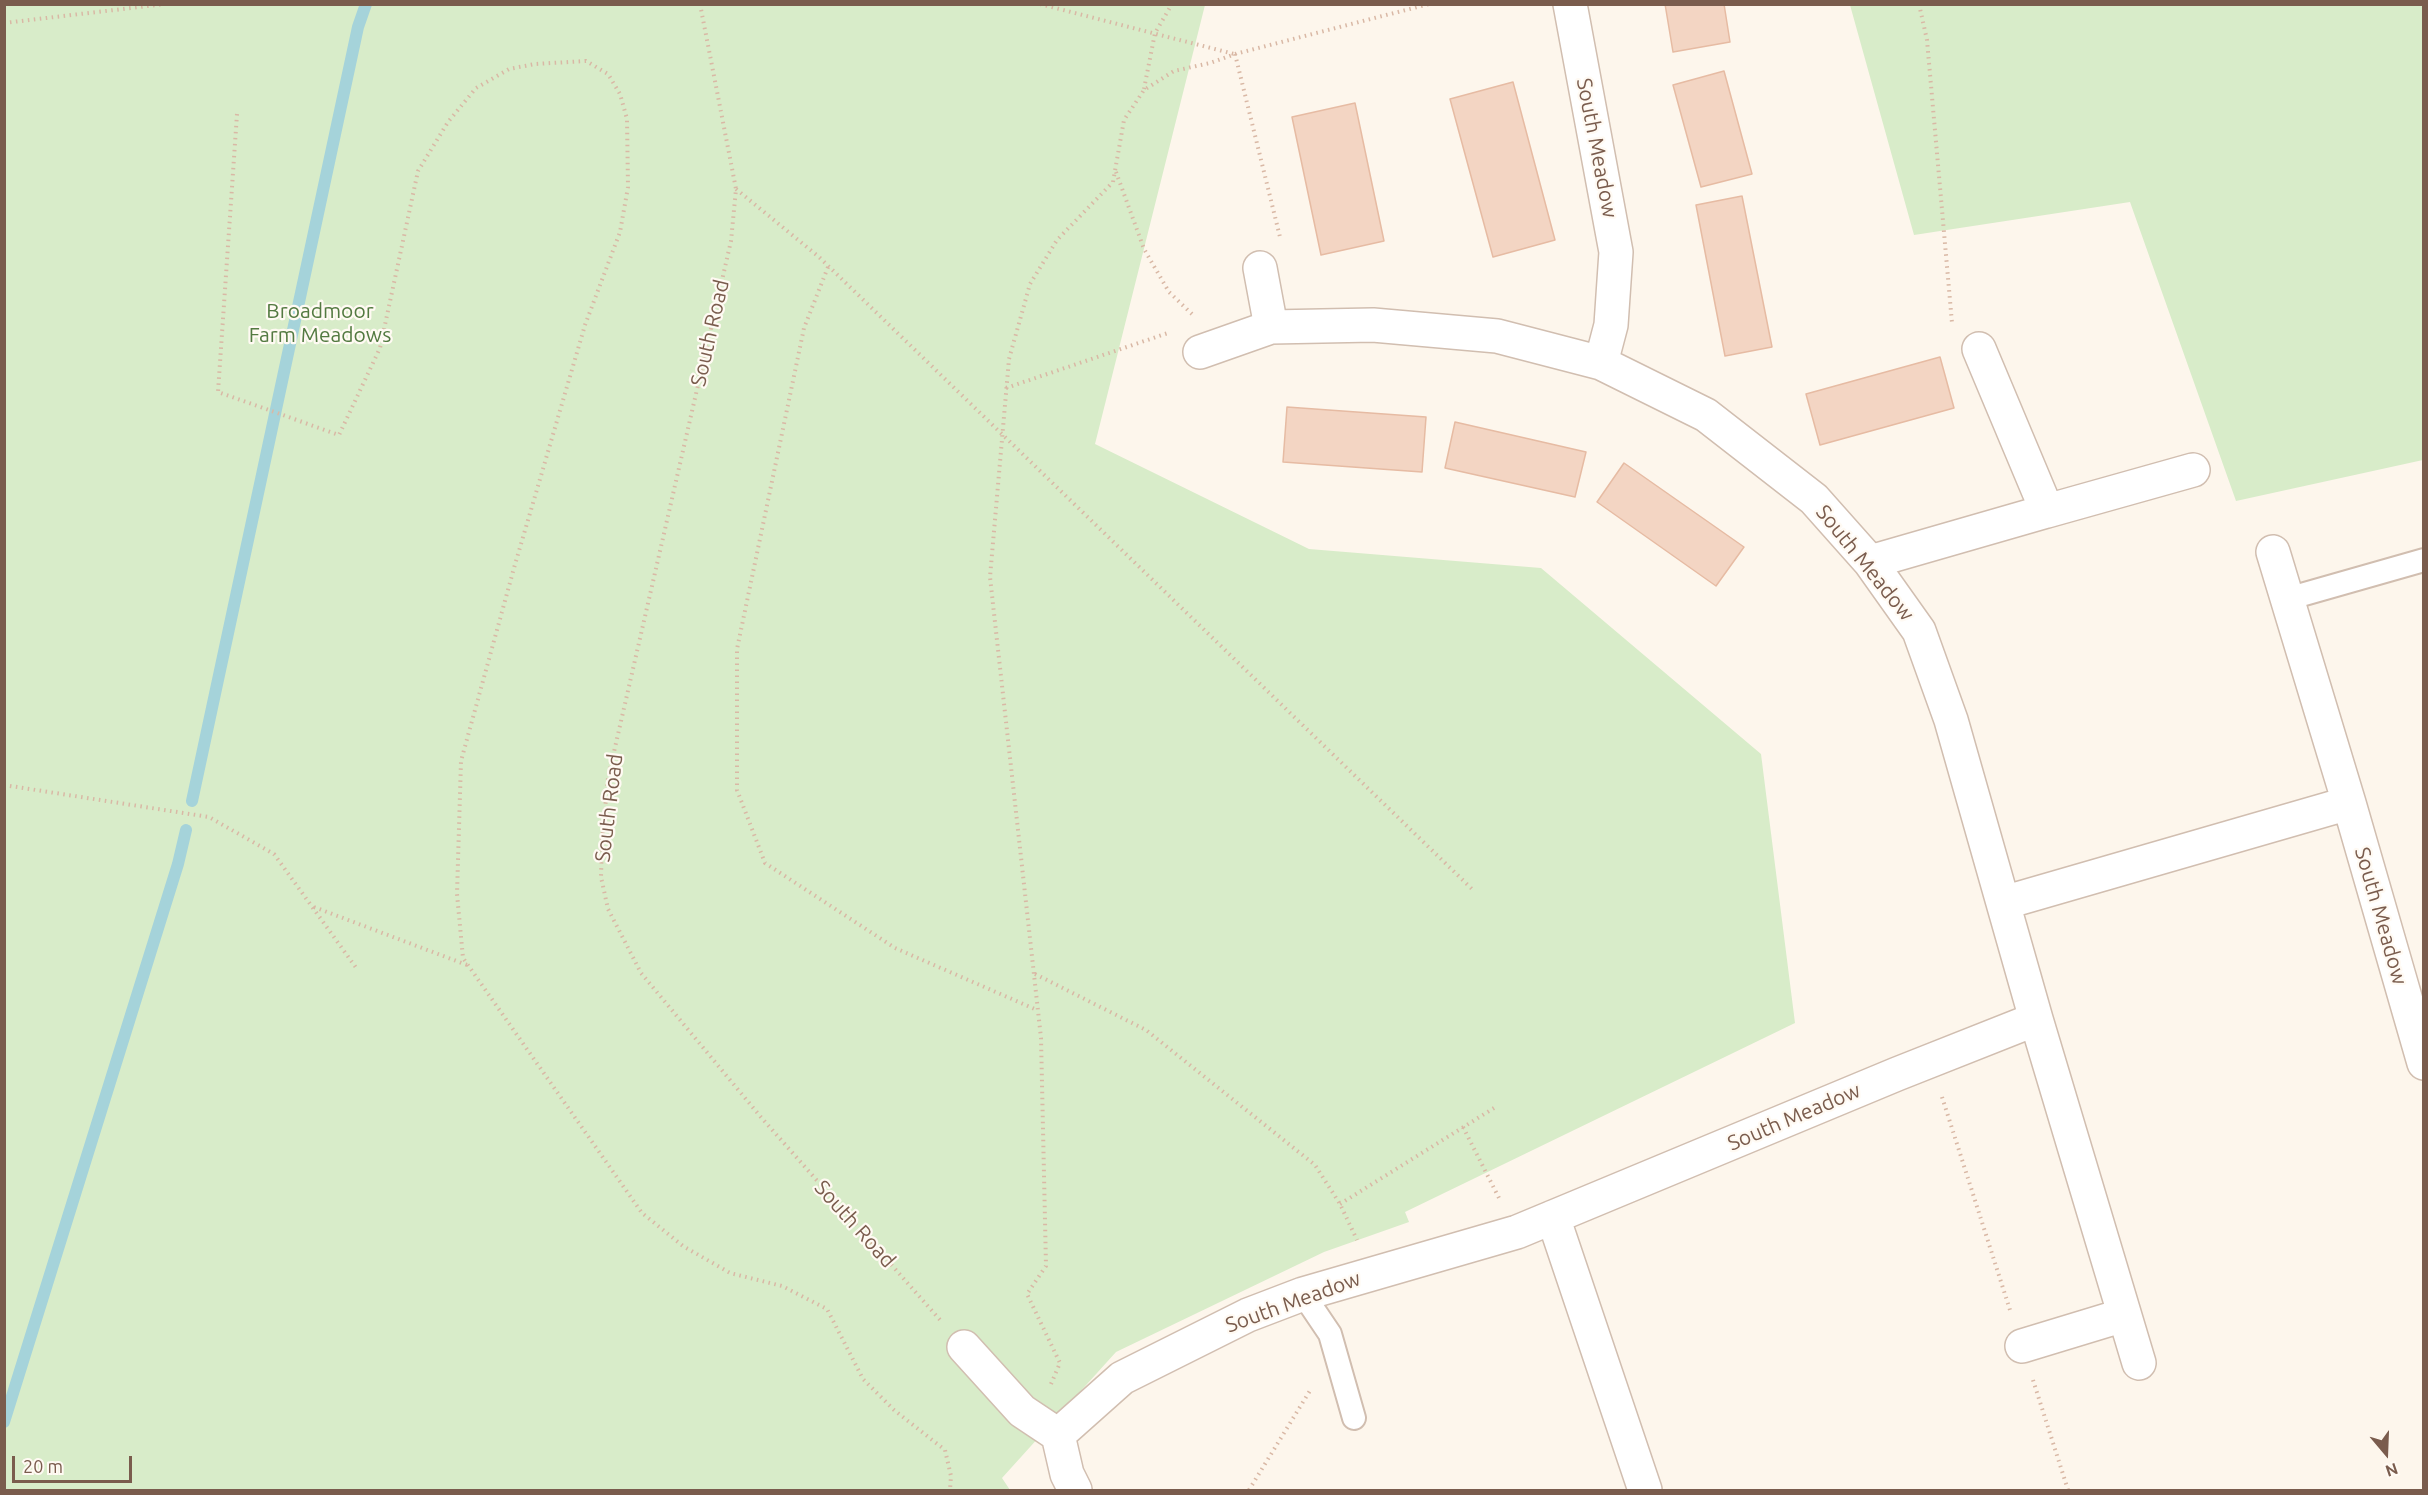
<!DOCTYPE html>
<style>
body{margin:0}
#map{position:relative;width:2428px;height:1495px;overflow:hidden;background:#fdf6ec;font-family:Ubuntu,sans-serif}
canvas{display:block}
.frame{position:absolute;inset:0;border:6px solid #7a5c4d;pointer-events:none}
.north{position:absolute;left:2356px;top:1423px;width:60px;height:60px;-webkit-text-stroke:4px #fffaf3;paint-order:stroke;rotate:161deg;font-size:16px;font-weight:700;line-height:24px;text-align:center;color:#7a5c4d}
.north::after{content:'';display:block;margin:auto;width:21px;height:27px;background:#7a5c4d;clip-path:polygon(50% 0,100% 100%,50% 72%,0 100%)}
.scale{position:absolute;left:12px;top:1456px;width:120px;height:27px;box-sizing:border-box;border:3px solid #7a5c4d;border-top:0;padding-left:8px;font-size:18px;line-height:21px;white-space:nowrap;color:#7a5c4d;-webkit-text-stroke:4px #fffaf3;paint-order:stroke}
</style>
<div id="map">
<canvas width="2428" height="1495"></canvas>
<div class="frame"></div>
<div class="north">N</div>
<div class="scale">20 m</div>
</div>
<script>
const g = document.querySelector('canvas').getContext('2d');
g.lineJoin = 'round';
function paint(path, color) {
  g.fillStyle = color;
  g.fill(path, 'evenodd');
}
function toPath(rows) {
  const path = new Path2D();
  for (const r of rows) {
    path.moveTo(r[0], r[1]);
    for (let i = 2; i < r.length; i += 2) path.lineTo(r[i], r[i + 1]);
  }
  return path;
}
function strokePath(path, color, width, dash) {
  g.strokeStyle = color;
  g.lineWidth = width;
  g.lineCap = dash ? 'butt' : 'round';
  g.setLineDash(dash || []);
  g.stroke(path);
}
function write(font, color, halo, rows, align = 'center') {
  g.font = font + ' Ubuntu,sans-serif';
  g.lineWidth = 4.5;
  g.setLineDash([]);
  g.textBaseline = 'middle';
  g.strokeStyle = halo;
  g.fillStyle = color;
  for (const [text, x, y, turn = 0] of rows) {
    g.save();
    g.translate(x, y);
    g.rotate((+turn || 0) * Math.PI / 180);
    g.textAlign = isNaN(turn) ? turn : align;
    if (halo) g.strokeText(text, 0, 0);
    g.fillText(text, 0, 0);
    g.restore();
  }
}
paint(toPath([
 [5,5,1205,5,1095,444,1309,549,1541,568,1761,754,1795,1023,1405,1212,1409,1222,1324,1252,1116,1352,1002,1478,1010,1490,5,1490],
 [1850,5,2423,5,2423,460,2236,501,2130,202,1914,235]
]), '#d8ecc9');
strokePath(toPath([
 [192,801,358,27,366,4],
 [4,1422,178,864,186,830]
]), '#a5d3da', 12);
const building = toPath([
 [1665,4,1724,4,1730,42,1673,52,1665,4],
 [1724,71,1752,174,1701,187,1673,85,1724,71],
 [1513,82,1555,240,1493,257,1450,99,1513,82],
 [1355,103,1384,241,1321,255,1292,117,1355,103],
 [1742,196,1772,347,1725,356,1696,205,1742,196],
 [1940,357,1954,408,1820,445,1806,394,1940,357],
 [1287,407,1426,417,1422,472,1283,462,1287,407],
 [1455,422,1586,452,1575,497,1445,468,1455,422],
 [1624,463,1744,547,1716,586,1597,502,1624,463]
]);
paint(building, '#f3d5c3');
strokePath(building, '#e6bba3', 1.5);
const lane = toPath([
 [2287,599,2424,560],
 [1303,1294,1330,1334,1354,1418]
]);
const street = toPath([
 [1570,4,1616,252,1611,325,1601,363],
 [1200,352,1271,327],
 [2047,511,2193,470],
 [2273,552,2349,803,2424,1063],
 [1870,562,2047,511,1979,349],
 [2003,903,2349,803],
 [2036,1019,2139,1363],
 [1553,1217,1645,1490],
 [2022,1346,2124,1315],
 [964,1347,1022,1411,1058,1435,1067,1474,1075,1490],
 [1058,1435,1122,1378,1248,1315,1303,1294,1517,1232,1897,1074,2036,1019,1951,720,1919,631,1870,562,1814,499,1706,415,1601,363,1497,336,1373,325,1271,327,1260,268]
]);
strokePath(lane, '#d1beb0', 26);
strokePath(street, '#d1beb0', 36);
strokePath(toPath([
 [700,4,736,189,731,241,608,778,602,840,601,877,608,909,641,973,760,1116,941,1321],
 [1040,4,1234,54],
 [1919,4,1927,40,1952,323],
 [4,23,165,4],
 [1235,54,1280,237],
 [1144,89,1155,33,1172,4],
 [237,114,218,392,339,435,380,348,418,171,448,122,476,88,509,69,535,64,586,61,608,74,620,94,627,119,628,187,620,232,585,325,514,568,461,761,457,894,463,958,642,1213,683,1246,730,1273,782,1286,827,1309,863,1379,894,1410,945,1450,951,1476,950,1490],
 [1116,172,1144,249,1169,292,1194,316],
 [736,189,819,257,1472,889],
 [828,267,804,328,737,649,737,790,765,863,895,948,1037,1010],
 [1006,388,1168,333],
 [4,785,209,817,274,854,357,969],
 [314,907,467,965],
 [1035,974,1146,1030,1315,1165,1340,1204,1357,1240],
 [1942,1097,2010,1310],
 [1463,1127,1499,1198],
 [1340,1204,1494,1108],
 [2033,1380,2068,1490],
 [1051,1384,1060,1363,1027,1294,1046,1266,1041,1038,990,577,1009,359,1030,284,1057,240,1113,182,1124,120,1144,90,1174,71,1210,63,1235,54,1429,4],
 [1249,1490,1311,1389]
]), '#d9b8a5', 4, [1.5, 4.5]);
strokePath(lane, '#fff', 22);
strokePath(street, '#fff', 33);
write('21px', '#7a5c4d', '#fffaf3', [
 ["South Meadow",1597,148,79],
 ["South Road",710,333,-77],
 ["South Meadow",1865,563,51],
 ["South Road",609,808,-83],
 ["South Meadow",2381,916,74],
 ["South Meadow",1794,1117,-23],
 ["South Road",855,1224,48],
 ["South Meadow",1293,1302,-20]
]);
write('21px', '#537a41', '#fffaf3', [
 ["Broadmoor",320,311],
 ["Farm Meadows",320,335]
]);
</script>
